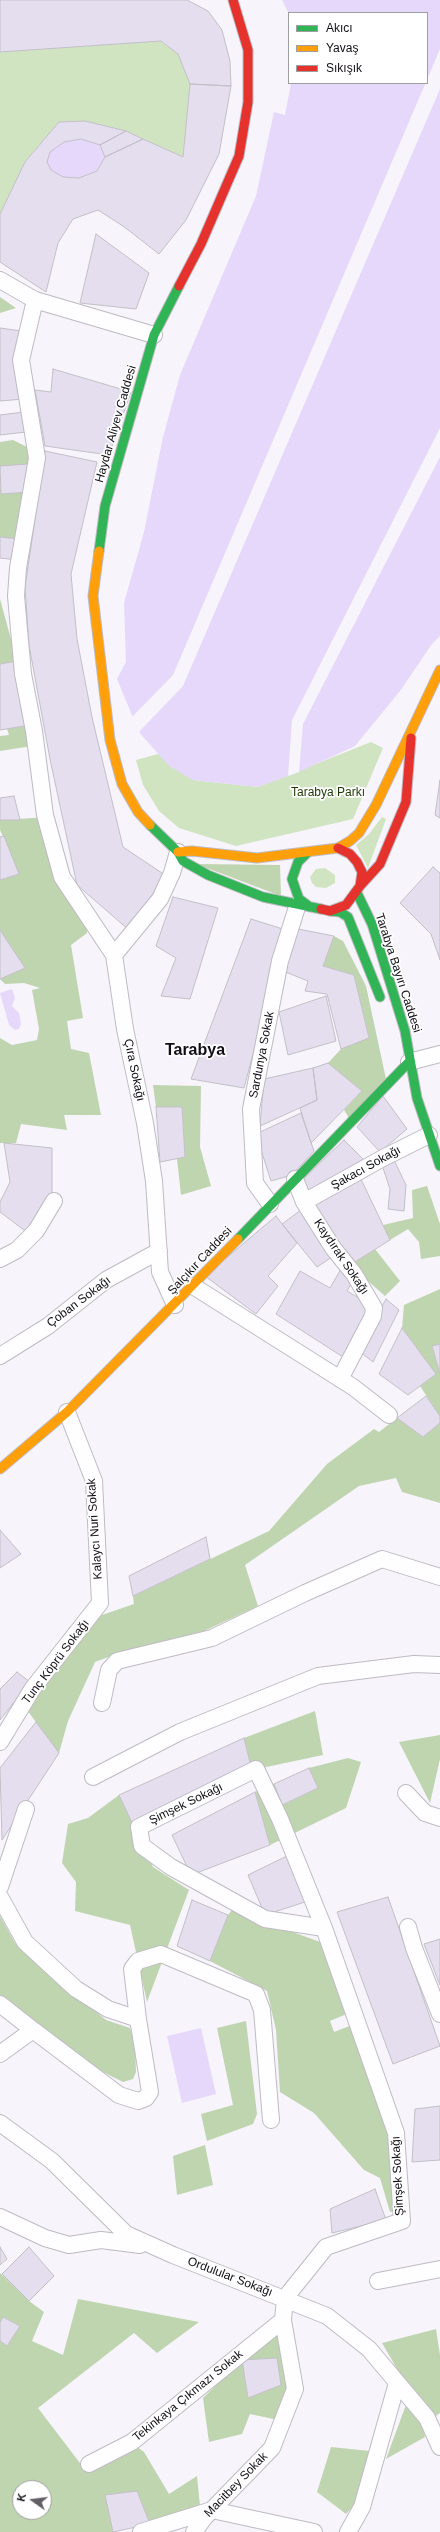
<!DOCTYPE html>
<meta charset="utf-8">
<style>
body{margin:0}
#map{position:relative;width:440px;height:2532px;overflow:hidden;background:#f7f4fc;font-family:Helvetica,sans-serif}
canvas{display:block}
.legend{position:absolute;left:288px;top:12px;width:140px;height:72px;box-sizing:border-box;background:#fff;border:1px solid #9f9ea1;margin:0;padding:5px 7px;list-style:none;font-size:12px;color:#100d14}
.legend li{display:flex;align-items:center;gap:8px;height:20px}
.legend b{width:20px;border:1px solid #9f9ea1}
.north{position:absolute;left:12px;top:2480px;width:40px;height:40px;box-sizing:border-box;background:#fff;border:1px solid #9f9ea1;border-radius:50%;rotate:284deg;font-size:11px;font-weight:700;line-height:16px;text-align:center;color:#100d14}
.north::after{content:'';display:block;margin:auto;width:14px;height:18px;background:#615e65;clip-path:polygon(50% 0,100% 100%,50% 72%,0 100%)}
</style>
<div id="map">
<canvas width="440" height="2532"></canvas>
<ul class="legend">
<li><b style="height:5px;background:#30b455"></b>Akıcı</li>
<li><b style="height:5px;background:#ff9f0a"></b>Yavaş</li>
<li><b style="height:5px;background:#e5322d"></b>Sıkışık</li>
</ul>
<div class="north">K</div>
</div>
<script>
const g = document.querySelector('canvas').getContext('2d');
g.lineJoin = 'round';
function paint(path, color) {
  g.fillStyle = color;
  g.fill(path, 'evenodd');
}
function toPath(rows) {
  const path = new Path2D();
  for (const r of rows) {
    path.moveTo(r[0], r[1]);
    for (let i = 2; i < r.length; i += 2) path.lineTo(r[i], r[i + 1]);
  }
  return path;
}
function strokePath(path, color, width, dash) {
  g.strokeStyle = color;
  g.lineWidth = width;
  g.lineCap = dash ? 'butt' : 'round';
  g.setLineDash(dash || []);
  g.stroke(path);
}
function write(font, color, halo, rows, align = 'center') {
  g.font = font + ' Helvetica,sans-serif';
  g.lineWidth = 3.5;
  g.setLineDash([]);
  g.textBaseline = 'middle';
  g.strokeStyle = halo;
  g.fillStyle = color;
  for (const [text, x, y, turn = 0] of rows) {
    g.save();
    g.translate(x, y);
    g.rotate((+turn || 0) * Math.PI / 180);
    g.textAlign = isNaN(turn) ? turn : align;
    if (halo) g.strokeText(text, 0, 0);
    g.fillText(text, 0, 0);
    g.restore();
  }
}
paint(toPath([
 [161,41,178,54,190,84,183,157,126,131,85,121,59,122,25,162,0,214,0,52],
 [371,742,383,748,353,819,236,846,179,828,159,811,143,785,136,760,158,754,193,780,258,787],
 [382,817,386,819,368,868,356,845,369,834],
 [325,868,335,875,335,883,326,888,316,887,312,883,310,877,316,869]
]), '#d0e4c2');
paint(toPath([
 [0,297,16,308,0,313],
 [13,440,31,449,28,464,0,466,0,442],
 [0,481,1,494,28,492,16,539,0,537],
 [0,599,17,661,0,664],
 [30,725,32,746,0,751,0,736,9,735,7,729],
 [50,817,65,867,87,917,87,933,71,945,83,1018,67,1021,71,1049,89,1053,101,1115,64,1115,67,1130,21,1124,16,1143,0,1143,0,1038,12,1045,37,1040,39,1029,32,990,40,988,24,983,5,984,0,979,25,968,0,930,0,880,19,874,0,830,0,820],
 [196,864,280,865,281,896],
 [334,936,343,941,366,986,386,1079,349,1118,344,1110,362,1091,328,1063,341,1049,369,1037,354,975,323,966],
 [153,1085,201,1086,200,1147,211,1186,181,1195,177,1159,185,1157,182,1107,156,1107],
 [427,1186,440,1224,440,1256,421,1259,419,1242,408,1229,390,1240,383,1225,413,1218,412,1190],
 [375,1249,400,1281,385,1296,350,1265],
 [440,1289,440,1344,432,1347,440,1374,440,1416,420,1386,436,1374,402,1328,404,1305],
 [397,1418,423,1437,440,1423,440,1503,402,1492,396,1478,359,1486,245,1565,258,1606,204,1631,127,1650,95,1662,68,1721,59,1753,21,1702,70,1626,134,1604,133,1596,269,1531,327,1464,374,1429,379,1432],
 [315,1711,323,1755,252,1770,244,1738],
 [440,1735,440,1759,430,1803,399,1742],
 [348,1758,361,1762,346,1808,270,1845,255,1792,274,1784,283,1805,318,1788,309,1768],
 [119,1795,153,1867,189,1890,147,2002,130,1925,75,1911,76,1882,62,1863,68,1824,88,1818],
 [232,1910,323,1943,349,2013,330,2021,334,2032,352,2025,392,2131,398,2211,390,2212,380,2178,364,2170,314,2113,280,2092,276,2030,267,1991,210,1961,228,1915],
 [0,1916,15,1943,50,1975,106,2020,130,2028,135,2045,136,2072,133,2079,123,2082,99,2070,0,1995],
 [246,2021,257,2114,253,2124,207,2141,201,2114,233,2105,217,2028],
 [205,2145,213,2185,177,2195,173,2156],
 [0,2273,29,2301,44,2312,32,2341,63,2355,78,2299,199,2322,157,2353,134,2333,38,2408,86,2471,136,2446,144,2452,169,2494,197,2476,200,2506,150,2524,137,2491,105,2495,113,2532,0,2532,0,2341,7,2346,20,2326,3,2317,0,2323],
 [20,2488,44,2488,44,2512,20,2512],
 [281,2327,292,2389,278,2420,250,2414,242,2434,209,2442,203,2398,242,2360],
 [277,2358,281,2385,248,2398,242,2360],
 [436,2329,440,2355,440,2413,433,2418,407,2386,382,2343],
 [407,2402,421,2421,425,2437,386,2459],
 [331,2447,370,2451,355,2504,346,2514,317,2492]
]), '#bfd5af');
paint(toPath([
 [282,0,440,0,440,636,432,644,400,691,355,746,299,772,258,787,193,780,169,766,139,732,117,679,126,662,124,603,144,532,163,437,180,375,256,196,274,112,285,115,291,83,427,83,427,13,289,14],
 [81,139,100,145,105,157,97,171,79,178,63,177,51,170,47,162,50,152,64,142],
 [12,989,15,998,12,1006,19,1013,21,1024,19,1029,15,1030,9,1025,0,993],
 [201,2028,216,2094,182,2103,167,2036]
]), '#e6d8fb');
paint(toPath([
 [440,49,440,89,183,686,139,732,132,717,173,675],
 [440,428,440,457,303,724,299,772,288,776,292,720]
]), '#f7f4fc');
const building = toPath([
 [0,0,187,0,208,11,222,30,230,61,231,86,190,84,178,54,161,41,0,52,0,0],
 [190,84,231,86,219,154,186,220,159,254,123,226,98,210,73,219,58,243,46,292,0,262,0,214,25,162,59,122,85,121,126,131,100,145,81,139,64,142,50,152,47,162,51,170,63,177,79,178,97,171,105,157,143,139,183,157,190,84],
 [126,131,143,139,105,157,100,145,126,131],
 [96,234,149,273,136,309,80,303,96,234],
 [0,328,22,331,23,399,0,401,0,328],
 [53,369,131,392,109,455,45,446,35,390,51,392,53,369],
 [24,412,26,432,0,435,0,415,24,412],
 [45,451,97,462,71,574,77,639,92,717,123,847,165,875,129,930,77,885,50,759,29,645,25,587,45,451],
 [28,464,30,492,1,494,0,466,28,464],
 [0,537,20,539,18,560,0,558,0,537],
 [17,661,30,725,0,730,0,664,17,661],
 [440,780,440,818,435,815,440,780],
 [14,796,20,820,0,820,0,798,14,796],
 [4,836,19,874,0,880,0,837,4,836],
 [433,867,440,873,440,960,431,934,400,903,433,867],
 [173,897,218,908,190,999,161,996,176,958,156,946,173,897],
 [251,919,286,930,244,1088,191,1079,251,919],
 [293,928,334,936,323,966,354,975,369,1038,341,1049,327,994,305,991,308,981,283,971,293,928],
 [0,930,25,968,0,979,0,930],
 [326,996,336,1041,288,1055,279,1012,326,996],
 [328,1063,362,1091,311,1143,300,1108,317,1100,313,1068,328,1063],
 [313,1068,317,1100,260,1126,264,1079,313,1068],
 [383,1096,407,1129,380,1152,357,1127,383,1096],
 [156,1107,182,1107,185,1157,160,1162,156,1107],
 [301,1113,314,1151,292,1175,271,1181,256,1134,301,1113],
 [344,1140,363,1159,311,1195,300,1182,344,1140],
 [4,1143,52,1148,52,1199,28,1233,0,1212,0,1202,10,1182,4,1143],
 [392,1156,406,1185,404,1211,388,1209,390,1189,381,1162,392,1156],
 [359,1175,390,1240,350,1265,310,1205,359,1175],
 [305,1207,335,1255,317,1267,282,1224,305,1207],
 [276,1216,297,1243,268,1276,278,1286,256,1314,205,1276,276,1216],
 [342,1267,355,1277,347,1291,372,1306,343,1357,276,1314,300,1271,330,1288,342,1267],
 [386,1299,399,1310,373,1362,359,1351,386,1299],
 [402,1328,436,1374,408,1395,379,1374,402,1328],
 [440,1344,440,1374,432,1346,440,1344],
 [426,1396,440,1416,440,1423,423,1437,397,1418,426,1396],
 [0,1530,21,1554,0,1568,0,1530],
 [206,1537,210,1559,133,1596,129,1576,206,1537],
 [17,1672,30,1682,0,1720,0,1689,17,1672],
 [36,1722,59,1753,2,1840,0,1768,36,1722],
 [244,1738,252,1770,134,1827,119,1795,244,1738],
 [309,1768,318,1788,282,1805,274,1784,309,1768],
 [255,1792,270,1845,191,1875,172,1835,255,1792],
 [287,1856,305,1902,265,1915,248,1875,287,1856],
 [388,1897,440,2046,393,2064,337,1912,388,1897],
 [192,1900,228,1915,210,1961,177,1946,192,1900],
 [440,1939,440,1985,424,1944,440,1939],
 [440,2106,440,2160,412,2162,415,2109,440,2106],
 [375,2189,386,2220,332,2233,330,2209,375,2189],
 [0,2247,7,2259,0,2265,0,2247],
 [29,2247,54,2276,29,2301,2,2274,29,2247],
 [3,2317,20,2326,7,2346,0,2341,0,2323,3,2317],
 [277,2358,281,2385,248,2398,242,2360,277,2358],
 [137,2491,150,2524,113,2532,105,2495,137,2491]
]);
paint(building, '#e5deee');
strokePath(building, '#c2bfc7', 1);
const street = toPath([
 [0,280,35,300,154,335],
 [35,300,21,360,37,458,18,568,16,596,23,674,34,731,45,815,62,877,114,955],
 [409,1062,440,1054],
 [295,1179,304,1202,333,1248,354,1274,374,1308,373,1316,340,1379],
 [304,1202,383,1158,429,1135],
 [270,1204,255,1183,251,1109,280,961,298,904],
 [0,1259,17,1250,36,1231,54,1201],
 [193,1286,353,1387,389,1415],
 [175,1305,160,1272,154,1181,145,1123,125,1029,114,955,160,899,172,873,178,852],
 [0,1356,48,1326,106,1280,159,1251],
 [102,1703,109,1670,117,1661,212,1638,305,1593,382,1559,440,1577],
 [0,1742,33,1688,100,1603,94,1481,67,1412],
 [93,1777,180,1732,318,1676,414,1664,440,1665],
 [406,1793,425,1813,440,1818],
 [0,1887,26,1809],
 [0,1897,25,1942,76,1989,108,2009,138,2019,150,2092,146,2098,138,2101,119,2095,33,2030],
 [408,1927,414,1948,440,2014],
 [0,2004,33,2030,0,2054],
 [138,2019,132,1969,138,1961,161,1954,256,1994,262,2010,271,2120],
 [0,2123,52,2161,126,2234,173,2255,327,2316,369,2349,427,2418,440,2447],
 [0,2217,45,2238,69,2245,101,2240,140,2245],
 [378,2281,440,2269],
 [89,2464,132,2442,283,2320],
 [141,2532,212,2510,314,2532],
 [194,2532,204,2518,272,2448,295,2389,283,2320,285,2298,326,2247,402,2221,396,2133,324,1928,265,1919,171,1867,142,1846,139,1827,256,1769,280,1819,324,1928],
 [348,2532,362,2507,397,2383]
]);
const fast = toPath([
 [99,551,105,506,154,335,179,286],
 [150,825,178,852,183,861,208,875,263,897,321,909],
 [307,853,298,862,292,879,299,899,310,907],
 [357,893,372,924,405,1031,417,1098,440,1166],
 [330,911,340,912,348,917,380,997],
 [238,1239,409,1062]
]);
const slow = toPath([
 [99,551,93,596,110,740,122,784,138,812,150,825],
 [178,852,192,851,257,858,338,848,350,841,359,833,376,805,440,670],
 [0,1469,67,1412,238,1239]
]);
const jam = toPath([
 [179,286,201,244,239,156,248,102,248,50,233,0],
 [360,886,380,864,406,802,411,738],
 [321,909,330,911,346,905,360,886,362,872,357,862,350,854,338,848]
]);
strokePath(street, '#bebbc2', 18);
strokePath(fast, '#bebbc2', 11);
strokePath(slow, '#bebbc2', 11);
strokePath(jam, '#bebbc2', 11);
strokePath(street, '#fefdff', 16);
strokePath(fast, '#30b455', 9);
strokePath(slow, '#ff9f0a', 9);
strokePath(jam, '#e5322d', 9);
write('12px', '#100d14', '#fff', [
 ["Haydar Aliyev Caddesi",116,424,-74],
 ["Tarabya Bayırı Caddesi",398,973,72],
 ["Sardunya Sokak",262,1055,-79],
 ["Çıra Sokağı",134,1070,78],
 ["Şakacı Sokağı",366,1168,-29],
 ["Kaydırak Sokağı",341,1257,56],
 ["Şalçıkır Caddesi",200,1261,-47],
 ["Çoban Sokağı",79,1302,-37],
 ["Kalaycı Nuri Sokak",95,1529,-94],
 ["Tunç Köprü Sokağı",56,1662,-53],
 ["Şimşek Sokağı",186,1804,-26],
 ["Şimşek Sokağı",398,2176,-93],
 ["Ordulular Sokağı",230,2277,21],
 ["Tekinkaya Çıkmazı Sokak",188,2396,-39],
 ["Macitbey Sokak",236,2485,-46]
]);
write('12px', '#1d3800', '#fff', [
 ["Tarabya Parkı",328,793]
]);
write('bold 16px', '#100d14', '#fff', [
 ["Tarabya",195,1051]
]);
</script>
